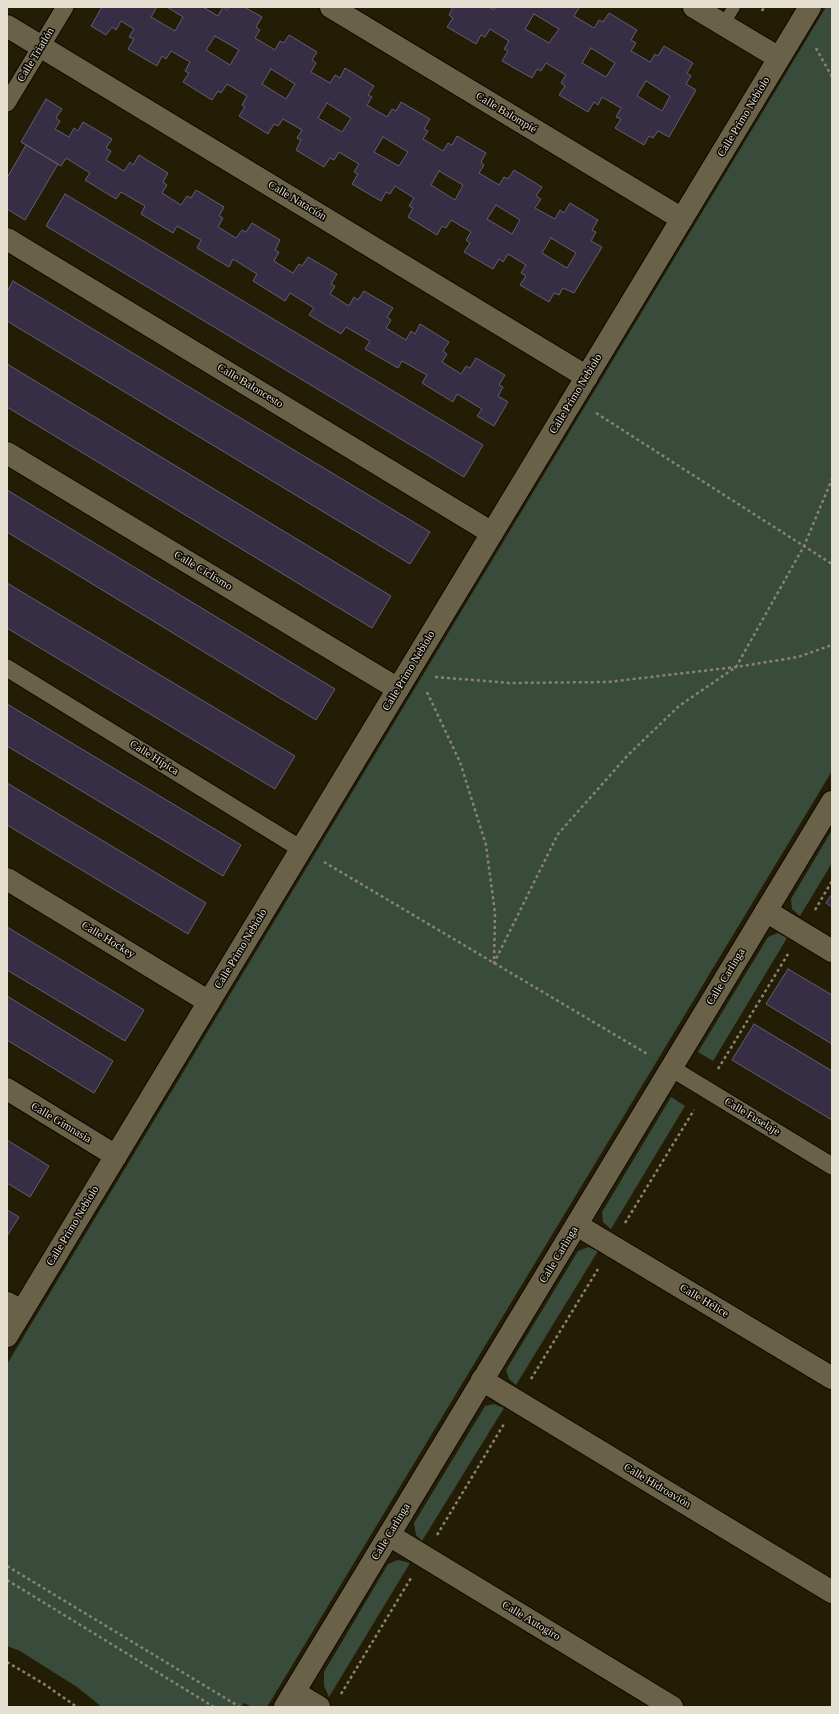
<!DOCTYPE html>
<meta charset="utf-8">
<style>
body{margin:0}
#map{position:relative;width:839px;height:1714px;overflow:hidden;background:#241d05;font-family:"Times New Roman",serif}
canvas{display:block}
.frame{position:absolute;inset:0;border:8px solid #e4dfd1;pointer-events:none}
</style>
<div id="map">
<canvas width="839" height="1714"></canvas>
<div class="frame"></div>
</div>
<script>
const g = document.querySelector('canvas').getContext('2d');
g.lineJoin = 'round';
function paint(path, color) {
  g.fillStyle = color;
  g.fill(path, 'evenodd');
}
function toPath(rows) {
  const path = new Path2D();
  for (const r of rows) {
    path.moveTo(r[0], r[1]);
    for (let i = 2; i < r.length; i += 2) path.lineTo(r[i], r[i + 1]);
  }
  return path;
}
function strokePath(path, color, width, dash) {
  g.strokeStyle = color;
  g.lineWidth = width;
  g.lineCap = dash ? 'butt' : 'round';
  g.setLineDash(dash || []);
  g.stroke(path);
}
function write(font, color, halo, rows, align = 'center') {
  g.font = font + ' "Times New Roman",serif';
  g.lineWidth = 3;
  g.setLineDash([]);
  g.textBaseline = 'middle';
  g.strokeStyle = halo;
  g.fillStyle = color;
  for (const [text, x, y, turn = 0] of rows) {
    g.save();
    g.translate(x, y);
    g.rotate((+turn || 0) * Math.PI / 180);
    g.textAlign = isNaN(turn) ? turn : align;
    if (halo) g.strokeText(text, 0, 0);
    g.fillText(text, 0, 0);
    g.restore();
  }
}
paint(toPath([
 [826,7,830,7,832,15,832,771,267,1707,252,1707,244,1703,241,1707,102,1707,77,1687,20,1651,7,1646,7,1364],
 [832,830,832,863,800,916,792,909,791,899],
 [778,933,787,938,713,1061,698,1052,768,937],
 [671,1097,685,1106,611,1229,603,1222,602,1212],
 [588,1247,598,1251,516,1385,509,1379,506,1370,578,1251],
 [494,1404,504,1408,422,1541,416,1535,414,1523,485,1406],
 [398,1560,410,1563,329,1697,324,1686,324,1672,388,1564]
]), '#394b3a');
const building = toPath([
 [102,7,157,7,151,17,175,31,183,17,167,7,203,7,218,16,223,7,227,10,229,7,244,7,262,17,256,27,260,30,255,38,275,50,280,41,284,43,289,35,317,52,312,60,316,63,311,72,330,83,335,75,340,78,345,68,374,86,368,95,372,97,367,105,387,117,392,109,396,111,401,102,430,119,424,129,428,131,423,139,443,151,448,143,452,145,457,136,486,153,481,162,484,165,479,173,499,185,504,177,508,179,514,170,542,187,536,196,541,199,535,208,555,219,560,210,564,213,570,203,598,220,592,230,596,232,591,241,602,247,574,293,563,288,559,295,554,293,549,302,520,285,526,276,521,273,526,265,508,254,503,262,499,259,493,269,464,252,470,243,466,240,471,232,451,220,446,228,442,226,437,235,408,217,413,208,409,206,414,198,395,186,390,194,386,192,381,201,352,184,358,174,354,172,359,164,339,152,334,160,330,158,324,167,296,150,301,140,297,138,302,130,283,119,278,126,274,124,268,134,239,116,245,107,242,105,247,96,227,84,221,93,218,91,212,100,183,82,189,73,185,71,190,62,171,51,166,59,162,56,157,66,128,49,134,39,129,37,134,29,121,21,116,30,112,27,106,35,91,26,102,7],
 [215,36,239,50,230,65,206,50,215,36],
 [271,69,295,84,286,99,262,84,271,69],
 [327,103,351,118,342,132,318,118,327,103],
 [383,137,408,152,399,166,374,152,383,137],
 [439,171,463,185,455,200,431,185,439,171],
 [496,205,520,220,512,234,487,219,496,205],
 [551,238,576,253,567,268,542,253,551,238],
 [453,7,489,7,494,10,495,7,577,7,579,8,574,16,594,28,599,20,603,22,609,13,637,30,631,40,636,43,631,51,650,62,655,54,658,56,664,46,693,63,687,73,691,76,686,84,696,90,669,137,658,131,653,138,649,136,644,145,615,128,621,119,616,117,621,108,602,97,598,105,594,102,588,112,559,95,565,86,561,83,566,75,546,63,541,71,537,69,532,78,502,61,508,51,504,49,509,41,490,29,485,37,481,35,476,44,447,27,453,18,449,15,453,7],
 [534,14,559,29,549,43,525,29,534,14],
 [591,48,615,63,606,77,582,63,591,48],
 [646,81,670,96,662,111,637,96,646,81],
 [46,99,62,109,56,118,60,121,55,129,69,137,74,128,78,131,83,122,112,139,106,148,111,151,106,160,124,171,130,162,133,165,139,155,168,173,163,182,167,185,162,193,181,205,187,196,191,198,196,190,224,207,219,216,223,218,218,227,236,238,242,230,246,232,252,223,280,240,275,250,279,252,274,261,293,273,299,264,302,266,308,257,337,274,331,284,335,286,330,294,349,306,354,297,358,300,364,291,393,308,387,317,391,320,386,328,406,340,411,331,415,334,420,324,449,342,443,351,447,354,442,362,461,374,466,366,470,368,476,358,505,375,499,385,503,387,498,396,508,402,494,426,477,416,482,409,457,394,453,402,422,383,427,375,402,361,398,368,365,349,370,341,346,327,341,334,309,315,314,308,290,293,285,301,253,281,257,274,233,259,229,267,197,248,201,240,177,226,173,233,141,214,145,206,121,192,116,199,85,180,90,173,66,158,61,166,21,142,46,99],
 [26,145,58,164,25,220,7,209,7,178,26,145],
 [65,194,483,445,464,477,46,226,65,194],
 [13,281,430,532,410,564,7,321,7,292,13,281],
 [7,364,391,596,372,628,7,407,7,364],
 [7,490,335,689,316,720,7,532,7,490],
 [7,583,295,756,275,789,7,628,7,583],
 [7,704,241,845,223,876,7,746,7,704],
 [7,783,206,903,188,934,7,825,7,783],
 [832,894,832,907,826,903,832,894],
 [7,927,144,1010,125,1041,7,970,7,927],
 [788,969,832,995,832,1044,766,1004,788,969],
 [7,996,113,1061,94,1093,7,1040,7,996],
 [754,1024,832,1071,832,1120,732,1060,754,1024],
 [7,1140,49,1166,30,1197,7,1183,7,1140],
 [7,1210,19,1217,7,1236,7,1210]
]);
paint(building, '#362e44');
strokePath(building, '#655c74', 1);
const service = toPath([
 [723,25,734,7]
]);
const pedestrian = toPath([
 [7,103,65,7],
 [7,668,301,849],
 [671,1068,832,1166]
]);
const minor = toPath([
 [331,7,682,219],
 [694,7,779,58],
 [7,26,587,377],
 [7,239,492,533],
 [7,453,398,689],
 [7,879,209,1002],
 [766,911,832,951],
 [7,1089,116,1156],
 [577,1225,832,1378],
 [7,1303,22,1311],
 [482,1380,832,1592],
 [389,1535,672,1707],
 [294,1692,319,1707]
]);
const tertiary = toPath([
 [7,1336,810,7],
 [285,1707,832,802]
]);
strokePath(service, '#0e0700', 14);
strokePath(pedestrian, '#0e0700', 19);
strokePath(minor, '#0e0700', 24);
strokePath(tertiary, '#0e0700', 24);
strokePath(toPath([
 [762,11,764,7],
 [816,48,832,77],
 [596,413,832,564],
 [435,677,511,683,608,682,736,667,798,657,832,645],
 [427,692,460,762,486,845,495,913,494,963,558,834,628,755,679,706,736,667,804,546,832,479],
 [324,862,649,1055],
 [815,910,832,881],
 [718,1069,788,954],
 [625,1223,694,1110],
 [531,1379,598,1269],
 [437,1535,504,1424],
 [7,1566,240,1707],
 [7,1580,214,1707],
 [7,1662,44,1684,77,1707],
 [341,1694,411,1578]
]), '#898370', 2.5, [3, 3]);
strokePath(service, '#6a6248', 12);
strokePath(pedestrian, '#6a6248', 17);
strokePath(minor, '#6a6248', 22);
strokePath(tertiary, '#6a6248', 22);
write('11px', '#e4dfd1', '#0b0802', [
 ["Calle Triatlón",36,55,-59],
 ["Calle Balompié",506,113,31],
 ["Calle Primo Nebiolo",744,117,-59],
 ["Calle Natación",297,201,31],
 ["Calle Baloncesto",250,386,31],
 ["Calle Primo Nebiolo",576,394,-59],
 ["Calle Ciclismo",203,571,31],
 ["Calle Primo Nebiolo",409,671,-59],
 ["Calle Hípica",154,758,32],
 ["Calle Hockey",108,940,31],
 ["Calle Primo Nebiolo",241,949,-59],
 ["Calle Carlinga",726,977,-59],
 ["Calle Fuselaje",752,1117,31],
 ["Calle Gimnasia",61,1123,31],
 ["Calle Primo Nebiolo",73,1226,-59],
 ["Calle Carlinga",559,1255,-59],
 ["Calle Hélice",704,1301,31],
 ["Calle Hidroavión",657,1486,31],
 ["Calle Carlinga",391,1532,-59],
 ["Calle Autogiro",531,1621,31]
]);
</script>
